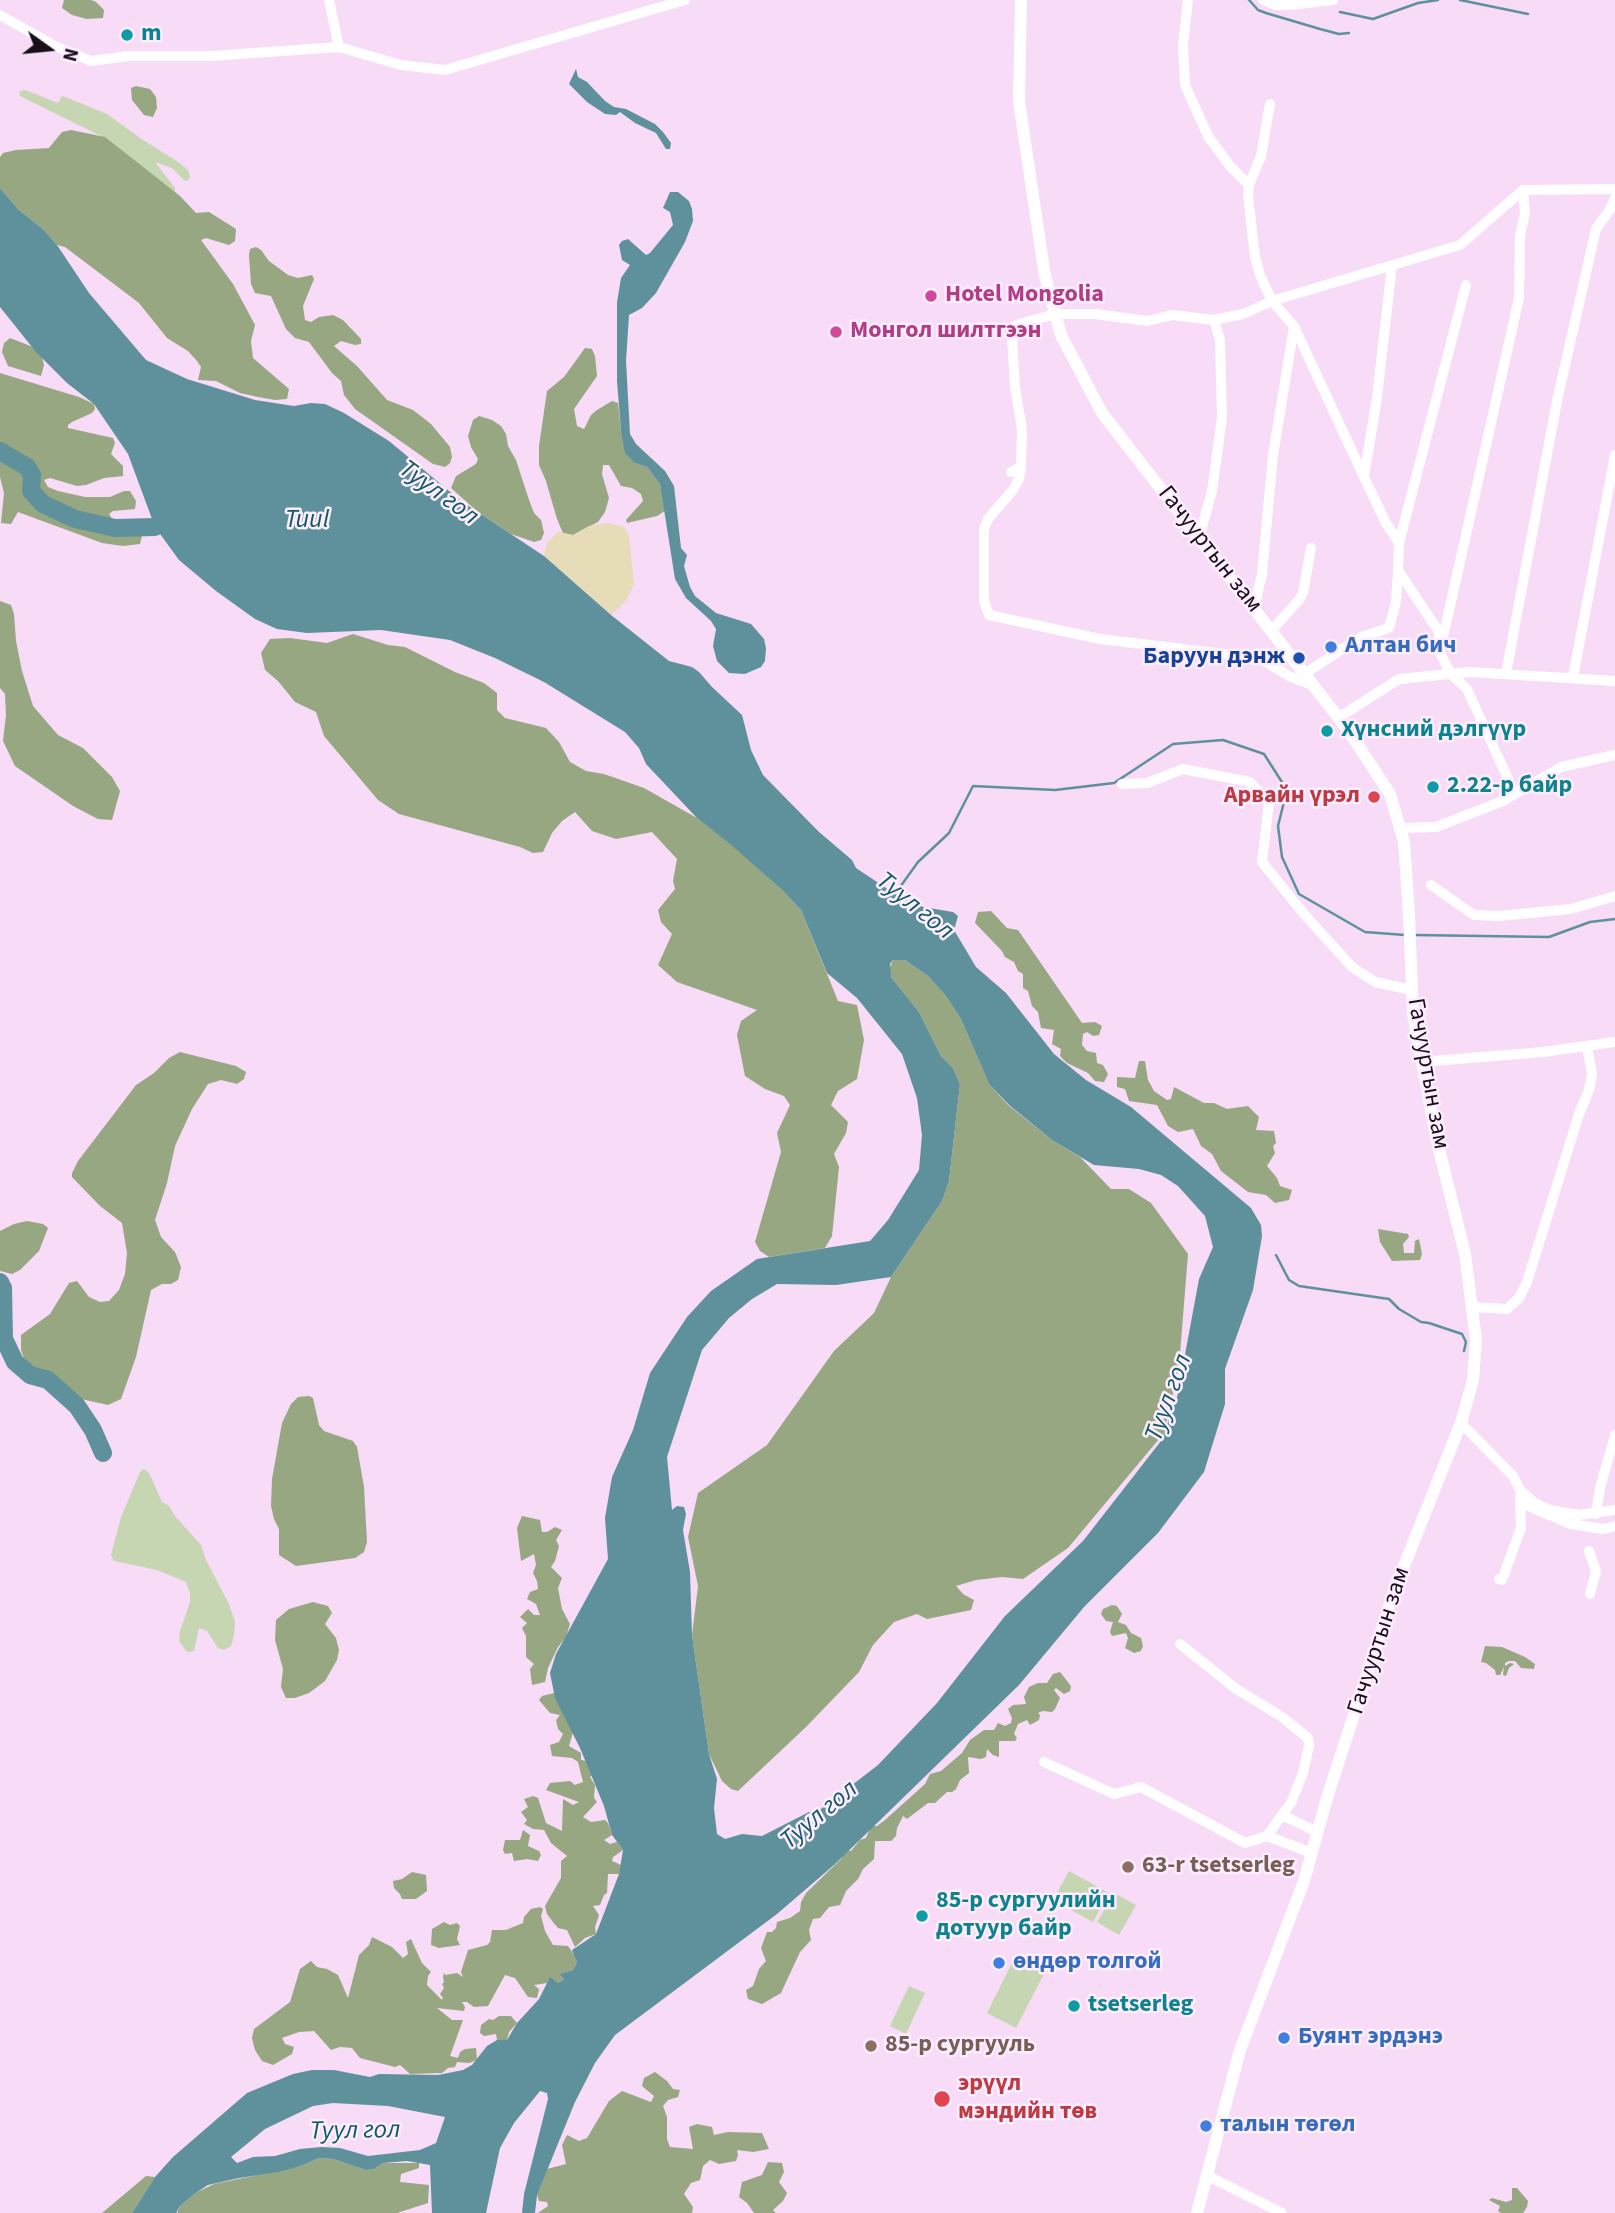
<!DOCTYPE html>
<meta charset="utf-8">
<style>
body{margin:0}
#map{position:relative;width:1615px;height:2213px;overflow:hidden;background:#f7dbf7;font-family:"Source Sans 3",sans-serif}
canvas{display:block}
.north{position:absolute;left:14px;top:14px;width:70px;height:70px;-webkit-text-stroke:5px #fdedfe;paint-order:stroke;rotate:105deg;font-size:19px;font-weight:700;line-height:28px;text-align:center;color:#180f19}
.north::after{content:'';display:block;margin:auto;width:24px;height:32px;background:#180f19;clip-path:polygon(50% 0,100% 100%,50% 72%,0 100%)}
</style>
<div id="map">
<canvas width="1615" height="2213"></canvas>
<div class="north">N</div>
</div>
<script>
const g = document.querySelector('canvas').getContext('2d');
g.lineJoin = 'round';
function paint(path, color) {
  g.fillStyle = color;
  g.fill(path, 'evenodd');
}
function toPath(rows) {
  const path = new Path2D();
  for (const r of rows) {
    path.moveTo(r[0], r[1]);
    for (let i = 2; i < r.length; i += 2) path.lineTo(r[i], r[i + 1]);
  }
  return path;
}
function strokePath(path, color, width, dash) {
  g.strokeStyle = color;
  g.lineWidth = width;
  g.lineCap = dash ? 'butt' : 'round';
  g.setLineDash(dash || []);
  g.stroke(path);
}
function write(font, color, halo, rows, align = 'center') {
  g.font = font + ' "Source Sans 3",sans-serif';
  g.lineWidth = 5;
  g.setLineDash([]);
  g.textBaseline = 'middle';
  g.strokeStyle = halo;
  g.fillStyle = color;
  for (const [text, x, y, turn = 0] of rows) {
    g.save();
    g.translate(x, y);
    g.rotate((+turn || 0) * Math.PI / 180);
    g.textAlign = isNaN(turn) ? turn : align;
    if (halo) g.strokeText(text, 0, 0);
    g.fillText(text, 0, 0);
    g.restore();
  }
}
paint(toPath([
 [25,90,58,103,62,96,68,98,107,114,140,138,178,162,188,170,190,177,187,181,184,180,172,168,155,162,175,188,175,193,105,138,20,96,19,92],
 [144,1469,149,1473,162,1502,169,1506,175,1516,201,1545,206,1560,229,1604,235,1622,234,1635,231,1646,224,1650,218,1648,207,1631,199,1628,194,1651,187,1652,179,1641,180,1631,190,1602,190,1593,186,1582,157,1570,114,1561,111,1555,121,1517,140,1472],
 [1069,1871,1109,1893,1093,1922,1053,1900],
 [1114,1893,1136,1905,1119,1935,1097,1922],
 [1016,1955,1046,1970,1016,2028,987,2013],
 [909,1986,925,1993,906,2034,890,2026]
]), '#c6d6b2');
paint(toPath([
 [64,0,91,0,96,2,104,10,103,18,87,19,72,15,62,8],
 [136,86,150,89,156,97,157,108,153,117,144,115,132,100,131,88],
 [71,130,105,137,180,196,196,213,209,212,236,229,235,241,229,245,206,238,201,240,233,284,255,325,251,341,253,358,289,389,287,399,275,400,258,397,240,393,216,381,198,380,201,367,197,361,188,351,167,338,139,303,65,247,57,245,44,230,18,209,0,188,0,157,3,153,16,150,49,148,62,132],
 [256,247,261,250,269,261,288,275,298,278,312,275,314,279,303,306,305,320,311,322,319,317,333,315,343,320,361,339,361,344,355,345,341,341,334,346,357,366,387,400,413,410,431,424,450,447,452,457,450,463,445,467,433,464,355,409,344,395,341,381,332,373,309,342,295,338,286,329,271,296,255,293,251,284,249,255,250,249],
 [10,338,33,347,42,357,44,365,41,376,8,366,2,352,4,343],
 [585,348,592,349,595,356,597,376,574,409,577,426,584,429,591,415,597,410,612,401,618,403,621,431,635,463,647,467,660,484,665,511,657,516,627,523,626,520,643,501,641,494,632,488,621,486,609,465,603,465,602,474,609,498,605,512,598,522,573,535,563,533,557,519,546,481,539,465,539,446,547,391,564,377],
 [0,373,79,397,94,404,95,409,92,413,72,422,68,425,68,428,113,438,115,443,111,454,123,466,123,476,104,478,86,485,77,486,50,478,44,480,48,487,58,491,85,497,110,497,124,491,130,491,136,501,135,509,113,511,109,514,113,520,127,523,143,532,140,544,123,546,102,543,18,512,11,524,1,523,4,493,0,477],
 [479,416,492,420,501,426,506,434,508,446,516,460,529,500,534,513,541,520,544,533,541,540,534,542,511,534,479,513,451,488,456,476,476,464,478,459,471,447,468,436,473,420],
 [0,601,11,605,14,614,16,641,22,671,33,706,58,735,83,748,112,777,120,791,112,820,98,819,73,806,15,766,3,741,6,715,5,694,0,688],
 [353,634,388,645,405,647,455,672,484,683,497,693,497,710,505,718,546,728,559,742,570,762,586,771,604,774,644,788,697,818,729,842,781,889,801,910,838,1001,857,1005,864,1040,857,1079,838,1091,831,1105,848,1122,846,1133,834,1154,839,1167,832,1236,825,1248,769,1257,760,1251,755,1242,781,1152,777,1133,790,1105,784,1096,765,1089,745,1076,737,1035,741,1021,757,1010,677,982,658,965,672,934,661,922,658,910,675,889,673,881,677,859,652,832,616,839,592,831,575,812,562,821,552,833,543,852,533,853,520,847,399,814,378,800,324,736,316,712,295,702,278,681,265,670,261,653,270,639,290,638,327,643],
 [991,911,1007,928,1018,930,1082,1023,1095,1022,1102,1026,1099,1035,1093,1036,1087,1032,1083,1034,1082,1045,1087,1051,1096,1053,1097,1063,1103,1065,1108,1074,1104,1082,1095,1081,1088,1073,1067,1063,1060,1056,1061,1049,1052,1044,1054,1030,1041,1028,1038,1012,1032,1006,1028,991,1023,988,1023,974,1018,971,1014,962,1005,957,1002,951,975,923,978,912],
 [893,960,905,960,912,965,928,976,946,996,961,1019,989,1084,1008,1105,1052,1140,1080,1157,1111,1189,1129,1189,1151,1203,1188,1254,1179,1366,1164,1433,1068,1548,1023,1579,1002,1577,976,1580,956,1586,963,1594,974,1600,971,1610,927,1619,917,1614,894,1622,873,1645,859,1672,806,1727,738,1791,731,1789,722,1781,709,1754,692,1635,698,1586,688,1537,698,1493,767,1445,834,1351,874,1313,891,1277,942,1201,949,1181,960,1084,953,1068,941,1056,919,1012,891,977,889,970],
 [180,1052,236,1066,246,1072,244,1079,237,1084,221,1080,208,1084,192,1109,175,1146,167,1183,155,1220,161,1237,175,1252,181,1267,178,1280,171,1284,162,1284,151,1290,136,1357,121,1399,108,1405,81,1399,55,1378,32,1369,25,1362,21,1350,21,1335,50,1314,69,1283,77,1281,89,1297,100,1302,109,1301,119,1290,125,1274,127,1253,122,1223,100,1206,72,1177,72,1173,78,1161,136,1085,154,1073,169,1058],
 [1139,1061,1145,1061,1148,1080,1154,1091,1167,1100,1171,1099,1174,1087,1204,1103,1214,1103,1227,1109,1248,1106,1259,1117,1256,1130,1274,1131,1276,1143,1273,1146,1275,1153,1267,1166,1277,1178,1280,1186,1292,1190,1289,1200,1275,1203,1266,1195,1248,1192,1221,1171,1212,1154,1201,1146,1193,1129,1178,1132,1168,1126,1157,1105,1129,1101,1125,1089,1117,1087,1117,1077,1135,1078],
 [27,1221,43,1224,48,1228,39,1251,20,1270,12,1274,0,1271,0,1231,14,1224],
 [1378,1229,1408,1234,1409,1237,1403,1244,1404,1253,1414,1253,1415,1241,1419,1239,1422,1254,1420,1260,1392,1261,1380,1242],
 [309,1396,313,1398,319,1425,324,1431,353,1441,357,1447,364,1487,367,1542,364,1552,355,1558,296,1566,279,1555,279,1529,274,1519,271,1506,272,1479,282,1423,291,1404,298,1397],
 [522,1516,540,1520,542,1532,547,1532,555,1527,562,1530,556,1540,559,1546,555,1561,551,1567,562,1578,558,1588,562,1609,570,1624,566,1637,558,1647,548,1668,545,1682,532,1685,530,1669,534,1664,526,1657,526,1636,522,1628,527,1623,520,1617,528,1609,534,1615,540,1615,536,1604,527,1599,530,1592,538,1589,537,1581,533,1573,536,1565,534,1554,521,1561,517,1528],
 [313,1602,328,1606,332,1613,325,1624,336,1638,339,1650,337,1660,325,1681,309,1693,295,1698,286,1698,281,1687,283,1669,275,1640,276,1620,289,1609],
 [1112,1605,1117,1606,1122,1614,1118,1622,1126,1625,1131,1633,1141,1638,1143,1646,1141,1651,1134,1653,1125,1648,1128,1638,1126,1633,1112,1636,1110,1632,1113,1622,1106,1621,1101,1614,1103,1609],
 [1485,1646,1502,1647,1525,1657,1535,1664,1534,1669,1521,1668,1515,1661,1509,1661,1505,1663,1505,1666,1510,1663,1514,1664,1509,1668,1506,1676,1503,1675,1504,1667,1500,1675,1496,1675,1495,1670,1486,1663,1481,1662],
 [1060,1672,1071,1686,1070,1691,1064,1694,1056,1688,1054,1690,1060,1698,1055,1709,1052,1712,1043,1711,1038,1713,1040,1715,1039,1720,1030,1725,1027,1720,1018,1724,1014,1734,1017,1738,1015,1741,999,1741,999,1757,993,1755,987,1749,986,1757,981,1759,968,1757,969,1773,960,1780,956,1789,952,1792,947,1792,935,1803,928,1803,907,1819,903,1816,897,1828,896,1836,891,1841,875,1841,874,1859,863,1869,858,1879,846,1891,840,1905,829,1907,820,1918,813,1919,809,1930,811,1940,800,1952,781,1993,762,2004,748,1999,746,1990,753,1986,759,1969,766,1961,761,1948,767,1932,772,1932,776,1928,777,1922,790,1918,800,1911,801,1902,806,1893,841,1859,846,1850,851,1851,860,1840,866,1838,871,1826,877,1826,885,1820,925,1784,930,1774,941,1771,962,1753,970,1740,984,1730,994,1730,998,1723,1005,1726,1011,1723,1012,1718,1008,1709,1013,1705,1026,1704,1024,1697,1029,1687,1038,1683,1047,1683,1053,1674],
 [554,1693,574,1729,569,1746,581,1753,581,1760,587,1761,595,1773,590,1777,595,1785,594,1798,597,1802,583,1817,591,1822,605,1820,608,1823,612,1835,604,1840,610,1844,617,1842,623,1850,613,1857,612,1861,621,1865,619,1874,608,1874,607,1893,604,1895,600,1905,593,1906,599,1915,595,1927,596,1934,585,1938,575,1947,567,1930,558,1928,553,1922,547,1914,545,1906,561,1878,561,1861,567,1856,551,1843,544,1830,533,1829,524,1824,527,1820,521,1812,528,1807,524,1799,533,1796,538,1798,546,1823,562,1831,563,1799,573,1805,579,1802,546,1790,550,1783,570,1781,575,1785,583,1782,578,1762,572,1758,552,1756,550,1745,559,1742,563,1734,558,1729,556,1720,560,1715,550,1713,539,1700,542,1696],
 [523,1830,530,1835,528,1846,539,1851,541,1855,538,1861,527,1859,514,1861,512,1853,505,1854,503,1850,505,1840,520,1840],
 [412,1872,426,1875,427,1891,416,1899,402,1899,400,1894,394,1888,393,1881,402,1879],
 [540,1907,543,1909,541,1916,545,1931,553,1945,568,1946,575,1956,577,1962,573,1970,559,1974,564,1979,558,1983,550,1978,547,1983,534,1985,539,1989,537,1998,528,1997,515,1978,505,1975,488,2006,474,2007,467,2002,462,2002,465,2007,464,2011,437,2008,452,2020,463,2020,450,2056,458,2058,460,2052,465,2049,476,2048,477,2060,469,2063,457,2062,455,2067,448,2068,442,2073,410,2074,400,2065,395,2067,360,2058,352,2048,340,2047,331,2050,314,2031,299,2032,282,2038,285,2044,294,2047,292,2054,273,2065,262,2061,255,2050,252,2038,254,2029,290,2002,300,1969,311,1961,317,1967,327,1969,338,1975,348,1998,359,1955,369,1945,372,1937,392,1947,403,1958,408,1954,406,1942,411,1939,422,1963,431,1972,428,1976,427,1985,442,2000,443,1998,440,1994,444,1988,442,1984,444,1982,443,1978,444,1972,445,1975,457,1973,463,1977,461,1972,468,1950,487,1945,490,1942,492,1930,506,1930,523,1923,524,1917,531,1909],
 [444,1922,450,1925,457,1923,460,1926,457,1939,460,1945,439,1948,431,1945,432,1929],
 [511,2016,517,2023,509,2032,507,2040,497,2040,496,2034,484,2036,480,2033,481,2025,489,2019,493,2020,499,2016],
 [655,2072,667,2081,673,2089,680,2090,678,2097,668,2100,663,2106,667,2117,667,2139,670,2147,693,2149,689,2127,697,2124,712,2127,714,2135,728,2132,762,2133,769,2149,753,2152,737,2150,738,2155,736,2161,719,2164,710,2160,703,2166,700,2180,691,2183,684,2194,693,2207,692,2213,538,2213,548,2206,547,2202,539,2201,537,2195,547,2169,566,2164,562,2145,567,2135,579,2141,587,2138,609,2101,622,2091,651,2102,654,2096,642,2086,644,2078],
 [319,2158,333,2159,366,2170,374,2169,383,2163,419,2163,419,2168,401,2174,400,2182,429,2185,428,2203,397,2213,177,2213,180,2206,195,2193,214,2184,301,2166],
 [768,2162,782,2163,784,2172,779,2182,787,2193,783,2201,773,2210,776,2213,754,2213,747,2203,739,2197,742,2182,762,2175],
 [146,2176,155,2177,132,2213,102,2213],
 [1512,2188,1517,2188,1528,2201,1527,2207,1523,2213,1501,2213,1498,2211,1500,2206,1489,2200,1492,2198,1506,2202,1512,2200]
]), '#96a781');
paint(toPath([
 [608,523,624,527,629,536,634,584,626,601,611,615,544,556,547,542,558,532,573,535,589,526]
]), '#e6dcb7');
paint(toPath([
 [576,69,578,77,587,82,605,101,614,107,626,109,655,124,663,132,671,143,670,149,666,149,656,133,635,123,620,112,616,115,605,114,587,102,569,84],
 [0,188,18,209,44,230,57,245,89,293,146,360,187,379,255,400,294,406,311,403,325,404,344,413,389,441,461,501,544,556,611,615,669,661,692,667,699,672,712,687,742,715,751,750,763,775,819,832,852,860,856,868,895,894,923,907,953,912,958,916,954,930,976,967,1006,993,1054,1054,1086,1080,1131,1107,1251,1208,1261,1225,1262,1236,1253,1290,1225,1369,1225,1404,1204,1472,1158,1533,1084,1607,1019,1685,834,1865,777,1914,615,2035,595,2063,575,2102,537,2195,535,2213,522,2213,524,2194,548,2099,547,2093,540,2091,514,2123,500,2148,486,2213,432,2213,430,2165,407,2161,383,2163,374,2169,366,2170,333,2159,319,2158,301,2166,278,2172,239,2178,208,2185,194,2194,180,2206,176,2213,132,2213,155,2177,173,2157,247,2093,293,2074,312,2070,334,2070,370,2077,379,2074,438,2075,463,2070,472,2065,487,2046,497,2040,507,2040,517,2023,539,1999,550,1977,558,1983,564,1979,559,1974,573,1970,577,1962,572,1950,596,1934,619,1874,623,1850,612,1835,604,1806,580,1748,555,1698,550,1673,556,1654,608,1559,605,1518,612,1477,633,1430,650,1373,687,1317,711,1291,757,1259,870,1241,888,1220,919,1170,922,1135,917,1098,902,1054,857,998,827,973,801,910,781,889,729,843,697,818,646,764,639,748,625,732,544,682,495,658,450,640,381,630,307,633,277,629,255,619,216,591,179,560,155,527,128,454,94,404,67,383,36,352,0,307],
 [893,960,905,960,912,965,928,976,946,996,961,1019,989,1084,1009,1105,1052,1140,1094,1165,1139,1169,1161,1175,1178,1186,1205,1216,1213,1247,1199,1279,1177,1398,1161,1441,1083,1541,1005,1616,937,1703,878,1765,821,1809,809,1812,762,1836,742,1834,725,1839,717,1834,714,1808,717,1779,709,1754,692,1635,690,1572,683,1530,686,1514,684,1507,677,1506,672,1510,667,1457,702,1350,729,1318,752,1299,777,1284,836,1285,891,1277,942,1201,949,1181,960,1084,953,1068,941,1056,919,1012,891,977,890,964],
 [333,2103,388,2106,445,2117,436,2143,420,2150,368,2156,340,2148,321,2147,300,2149,275,2156,253,2157,237,2163,231,2157,265,2129,313,2106],
 [670,192,678,192,689,201,692,209,693,221,685,242,656,293,642,308,629,315,626,361,630,434,636,444,665,471,674,486,681,548,687,555,684,566,690,587,695,596,716,613,751,624,764,639,766,648,765,661,761,667,745,674,729,673,717,661,713,646,716,629,711,621,686,598,675,579,660,484,647,467,635,463,625,453,621,431,617,381,617,302,621,278,630,265,622,260,619,245,622,241,628,239,646,255,650,253,673,225,670,212,663,208]
]), '#5e919b');
strokePath(toPath([
 [1249,0,1258,10,1266,13,1320,29,1339,34,1349,33],
 [1460,0,1528,14],
 [1340,12,1373,19,1418,3,1438,0],
 [895,894,918,862,949,833,973,786,1055,790,1114,783,1173,744,1223,740,1264,754,1287,790,1278,826,1282,857,1299,894,1365,932,1405,935],
 [1415,935,1549,937,1590,922,1615,919],
 [1276,1255,1289,1280,1299,1286,1389,1299,1399,1309,1421,1322,1429,1323,1462,1334,1466,1342,1464,1351]
]), '#5e919b', 2.5);
strokePath(toPath([
 [0,451,27,467,32,475,31,491,43,504,75,519,115,528,155,527],
 [0,1282,3,1288,4,1339,15,1362,30,1375,48,1380,77,1406,93,1430,103,1453]
]), '#5e919b', 18);
strokePath(toPath([
 [329,0,339,47],
 [1188,0,1183,45,1185,85,1208,136,1230,166,1249,185],
 [1263,0,1275,5,1290,5,1333,0],
 [0,15,55,46,91,61,128,56,212,56,339,47,401,65,445,70,685,0],
 [1270,104,1261,156,1249,185,1248,195,1255,257,1260,275,1272,301,1460,245,1523,190,1615,189],
 [1021,467,1019,479,1013,490,988,519,984,529,984,601,989,615,1100,639,1249,657,1262,660,1291,677,1313,685],
 [1011,472,1021,467,1022,430,1015,387,1012,337,1016,325,1055,314,1095,314,1147,321,1172,315,1214,320,1243,314,1272,301,1294,326,1364,477,1386,523,1399,543,1398,570,1439,632,1440,653,1451,674,1467,689,1515,794],
 [1364,476,1377,398,1392,265],
 [1199,538,1212,491,1222,418,1220,340,1214,320],
 [1399,543,1466,285],
 [1254,609,1262,574,1273,455,1294,327],
 [1271,631,1299,600,1303,593,1311,548],
 [1442,642,1519,298,1520,236,1525,213,1523,190],
 [1506,673,1557,401,1596,229,1609,211,1615,198],
 [1304,674,1361,637,1389,628,1396,602,1398,571],
 [1573,677,1615,455],
 [1338,718,1399,679,1470,672,1615,681],
 [1122,784,1147,783,1183,769,1250,782,1269,803,1262,862,1304,914,1352,967,1375,982,1412,990],
 [1401,828,1436,827,1503,801,1561,767,1615,755],
 [1431,885,1474,915,1499,916,1571,909,1615,896],
 [1421,1062,1543,1052,1615,1042],
 [1472,1307,1507,1309,1519,1298,1527,1282,1579,1114,1589,1090,1592,1074,1587,1046],
 [1461,1423,1513,1476,1520,1490,1535,1503,1550,1510,1579,1515,1615,1510],
 [1521,1503,1570,1524,1604,1529,1615,1526],
 [1596,1514,1600,1488,1615,1435],
 [1589,1551,1596,1571,1590,1594],
 [1499,1579,1502,1580,1521,1528,1520,1497],
 [1180,1644,1235,1688,1282,1717,1308,1738,1309,1746,1303,1773,1291,1803,1282,1815,1317,1832],
 [1044,1762,1114,1794,1141,1787,1245,1843,1267,1836,1282,1815],
 [1267,1836,1312,1853],
 [1206,2175,1282,2213]
]), '#fff', 10);
strokePath(toPath([
 [1021,0,1019,102,1045,276,1061,335,1102,413,1348,730,1390,794,1404,842,1409,915,1413,1014,1436,1137,1465,1254,1476,1340,1473,1380,1461,1423,1394,1591,1327,1798,1304,1881,1240,2050,1197,2213]
]), '#fff', 12);
for (const [x, y, r, color] of [
 [127,35,7,"#0f9aa8"],
 [931,296,7,"#d1479c"],
 [836,332,7,"#d1479c"],
 [1331,647,7,"#3f7fe0"],
 [1299,658,7,"#1a4fb4"],
 [1327,731,7,"#0f9aa8"],
 [1433,787,7,"#0f9aa8"],
 [1374,797,7,"#e0444e"],
 [1128,1867,7,"#8d6e63"],
 [922,1916,7,"#0f9aa8"],
 [999,1963,7,"#3f7fe0"],
 [1074,2006,7,"#0f9aa8"],
 [1284,2038,7,"#3f7fe0"],
 [871,2046,7,"#8d6e63"],
 [942,2099,9,"#e0444e"],
 [1206,2126,7,"#3f7fe0"]
]) {
  const dot = new Path2D();
  dot.arc(x, y, r, 0, 2 * Math.PI);
  g.fillStyle = color;
  g.fill(dot);
  strokePath(dot, '#fdedfe', 2.5);
}
write('bold 24px', '#0d838f', '#fdedfe', [
 ["m",141,35],
 ["Хүнсний дэлгүүр",1341,731],
 ["2.22-р байр",1447,787],
 ["85-р сургуулийн",936,1902],
 ["дотуур байр",936,1930],
 ["tsetserleg",1088,2006]
], 'left');
write('bold 24px', '#b23c85', '#fdedfe', [
 ["Hotel Mongolia",945,296],
 ["Монгол шилтгээн",850,332]
], 'left');
write('24px', '#180f19', '#fdedfe', [
 ["Гачууртын зам",1209,550,52],
 ["Гачууртын зам",1427,1074,80],
 ["Гачууртын зам",1380,1641,-72]
]);
write('bold 24px', '#366cbe', '#fdedfe', [
 ["Алтан бич",1345,647],
 ["өндөр толгой",1013,1963],
 ["Буянт эрдэнэ",1298,2038],
 ["талын төгөл",1220,2126]
], 'left');
write('bold 24px', '#164399', '#fdedfe', [
 ["Баруун дэнж",1285,658]
], 'right');
write('bold 24px', '#be3a42', '#fdedfe', [
 ["Арвайн үрэл",1360,797],
 ["эрүүл",958,2085,"left"],
 ["мэндийн төв",958,2113,"left"]
], 'right');
write('bold 24px', '#785e54', '#fdedfe', [
 ["63-r tsetserleg",1142,1867],
 ["85-р сургууль",885,2046]
], 'left');
write('italic 26px', '#115b66', '#fdedfe', [
 ["Туул гол",438,494,36],
 ["Tuul",307,521],
 ["Туул гол",914,907,39],
 ["Туул гол",1170,1398,-70],
 ["Туул гол",820,1816,-40],
 ["Туул гол",355,2132,-1]
]);
</script>
